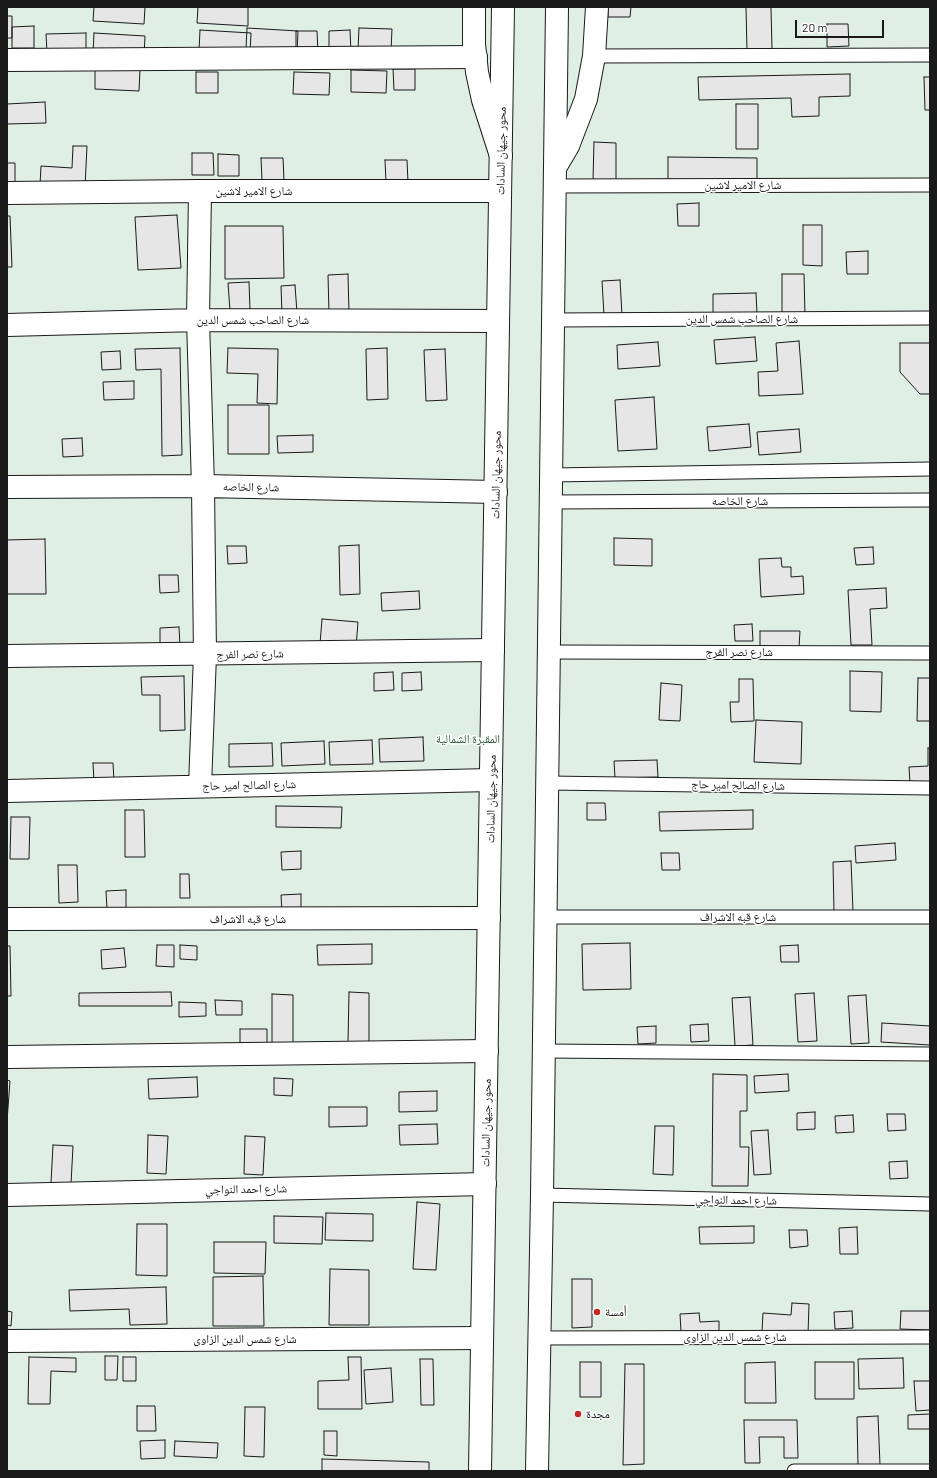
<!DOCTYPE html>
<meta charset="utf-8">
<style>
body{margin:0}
#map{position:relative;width:937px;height:1478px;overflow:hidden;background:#fff;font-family:Barlow,sans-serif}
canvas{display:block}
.frame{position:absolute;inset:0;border:8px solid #1a1a1a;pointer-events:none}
.scale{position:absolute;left:795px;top:20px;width:89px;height:18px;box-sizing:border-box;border:2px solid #1a1a1a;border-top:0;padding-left:5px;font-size:12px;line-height:14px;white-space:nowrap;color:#1a1a1a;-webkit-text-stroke:3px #fff;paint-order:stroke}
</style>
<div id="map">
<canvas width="937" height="1478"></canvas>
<div class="frame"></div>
<div class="scale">20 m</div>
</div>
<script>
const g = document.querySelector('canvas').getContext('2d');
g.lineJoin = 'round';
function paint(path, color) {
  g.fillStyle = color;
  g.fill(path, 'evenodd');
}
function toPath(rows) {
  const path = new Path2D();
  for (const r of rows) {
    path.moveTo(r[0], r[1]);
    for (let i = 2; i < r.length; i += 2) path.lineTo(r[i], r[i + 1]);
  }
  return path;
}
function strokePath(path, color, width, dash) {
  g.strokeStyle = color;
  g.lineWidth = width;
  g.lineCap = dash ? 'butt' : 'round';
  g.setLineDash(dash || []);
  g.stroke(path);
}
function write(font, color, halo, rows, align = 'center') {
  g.font = font + ' Barlow,"Noto Naskh Arabic",sans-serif';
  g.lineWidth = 3;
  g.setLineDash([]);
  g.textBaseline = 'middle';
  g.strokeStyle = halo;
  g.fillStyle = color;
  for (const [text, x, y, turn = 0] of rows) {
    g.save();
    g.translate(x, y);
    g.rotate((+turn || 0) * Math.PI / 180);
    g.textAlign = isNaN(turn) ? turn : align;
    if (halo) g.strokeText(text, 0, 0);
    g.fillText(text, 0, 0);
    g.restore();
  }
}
const green = toPath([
 [7,7,930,7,930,1471,7,1471,7,7]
]);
paint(green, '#e0efe3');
strokePath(green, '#6a6a6a', 1);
const building = toPath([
 [94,7,145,7,144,24,93,21,94,7],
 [198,7,248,7,248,26,197,23,198,7],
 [608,7,631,7,630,17,608,17,608,7],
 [746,7,771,7,772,50,747,51,746,7],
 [7,16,12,16,12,38,7,38,7,16],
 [827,24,848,24,849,46,827,47,827,24],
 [34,26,34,48,12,48,12,27,34,26],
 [247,28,298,31,297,52,246,49,247,28],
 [359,28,392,29,391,51,358,50,359,28],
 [200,30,251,33,250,54,199,51,200,30],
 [350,30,351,52,329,52,329,31,350,30],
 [296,31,317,31,318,53,296,53,296,31],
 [86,33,86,52,47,53,46,34,86,33],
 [94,33,145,36,144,57,93,54,94,33],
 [95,68,140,70,139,91,95,89,95,68],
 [393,69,415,69,415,90,394,90,393,69],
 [351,70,387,71,386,93,351,92,351,70],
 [196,72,218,72,218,93,196,93,196,72],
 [294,72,330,73,329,95,293,94,294,72],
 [850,74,850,96,819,97,819,116,792,117,791,98,699,100,698,77,850,74],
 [924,77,930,77,930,110,925,110,924,77],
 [45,102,46,123,7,124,7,104,45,102],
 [736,104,758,104,758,149,736,149,736,104],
 [594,142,616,143,616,181,593,180,594,142],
 [73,146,87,146,85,187,40,185,41,166,72,168,73,146],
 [192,153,213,153,214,175,192,175,192,153],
 [218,154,239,155,239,176,218,176,218,154],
 [668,157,757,158,757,181,668,180,668,157],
 [261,158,283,158,284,180,262,180,261,158],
 [385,160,407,160,408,182,386,182,385,160],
 [7,163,15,163,15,185,7,185,7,163],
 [699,203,699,226,678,226,677,204,699,203],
 [177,215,181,268,138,270,135,217,177,215],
 [7,216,10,216,12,267,7,267,7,216],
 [803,225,822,225,822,266,803,265,803,225],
 [225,226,283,226,284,278,225,279,225,226],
 [868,251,868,274,847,274,846,252,868,251],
 [348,274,349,313,329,314,328,275,348,274],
 [782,274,804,274,805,316,782,316,782,274],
 [620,280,622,315,604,315,602,281,620,280],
 [249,282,250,310,230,311,228,283,249,282],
 [295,285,297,313,282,314,281,286,295,285],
 [756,293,757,313,713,314,713,294,756,293],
 [755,337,757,361,716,364,714,340,755,337],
 [799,341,803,394,759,396,758,372,778,371,776,343,799,341],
 [658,342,660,366,618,369,617,345,658,342],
 [900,343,930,343,930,394,920,394,900,372,900,343],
 [180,348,182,455,162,456,161,369,136,370,135,349,180,348],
 [228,348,278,349,277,404,257,403,258,374,227,373,228,348],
 [387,348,388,399,367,400,366,349,387,348],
 [445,349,447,400,426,401,424,350,445,349],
 [120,351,121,369,102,370,101,352,120,351],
 [134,381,134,399,104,400,103,382,134,381],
 [654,397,657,449,618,451,615,400,654,397],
 [228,405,269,405,269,454,228,454,228,405],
 [749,424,751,447,709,451,707,427,749,424],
 [799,429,801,452,759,455,757,432,799,429],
 [313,435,313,452,278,453,277,436,313,435],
 [82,438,83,456,63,457,62,439,82,438],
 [614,538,652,539,652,566,614,565,614,538],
 [45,539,46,594,7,594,7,540,45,539],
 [359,545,360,594,340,595,339,546,359,545],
 [227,546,246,546,247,563,228,564,227,546],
 [873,547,874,564,856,565,854,548,873,547],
 [781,558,782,567,791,567,791,577,803,576,804,594,761,597,759,559,781,558],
 [159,575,178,575,179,592,160,593,159,575],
 [886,588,887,608,870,609,872,645,851,645,848,590,886,588],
 [419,591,420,609,382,611,381,593,419,591],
 [322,619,358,622,356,647,320,644,322,619],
 [752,624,753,641,735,641,734,625,752,624],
 [179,627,180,646,160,646,160,628,179,627],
 [760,631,800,631,799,647,760,646,760,631],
 [850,671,882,672,881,712,850,711,850,671],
 [393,672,394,690,374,691,374,673,393,672],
 [421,672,422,690,402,691,402,673,421,672],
 [184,676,185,730,160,731,160,695,142,695,141,677,184,676],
 [918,678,930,678,930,721,917,721,918,678],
 [739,679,753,679,754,721,731,722,730,702,739,702,739,679],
 [661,683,682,685,680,721,659,720,661,683],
 [756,720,802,722,801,764,754,762,756,720],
 [423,737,424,761,380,762,379,739,423,737],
 [372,740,373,764,330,765,329,742,372,740],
 [324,741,325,764,282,766,281,743,324,741],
 [272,743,273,766,229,767,229,744,272,743],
 [928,748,930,748,930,782,910,783,909,767,928,766,928,748],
 [657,760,658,777,615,778,614,761,657,760],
 [93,763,113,763,114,781,94,782,93,763],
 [587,803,605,803,606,820,587,820,587,803],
 [276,806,342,807,341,828,276,827,276,806],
 [125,810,144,810,145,857,125,857,125,810],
 [753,810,753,829,660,831,659,812,753,810],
 [11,817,30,817,29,859,10,859,11,817],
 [895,843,896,860,856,863,855,846,895,843],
 [301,851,301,869,282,870,281,852,301,851],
 [661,853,679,853,680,870,662,870,661,853],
 [851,861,853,911,834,912,833,862,851,861],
 [58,865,77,865,78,902,59,903,58,865],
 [180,874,189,874,190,898,180,898,180,874],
 [126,890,126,908,107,909,106,891,126,890],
 [301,894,301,912,282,913,281,895,301,894],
 [630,943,631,989,583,990,582,944,630,943],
 [372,944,372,964,318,965,317,945,372,944],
 [157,945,174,945,174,967,156,966,157,945],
 [180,945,197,946,197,960,180,959,180,945],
 [798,945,799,962,781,962,780,946,798,945],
 [7,946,10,946,11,996,7,996,7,946],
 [124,948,126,967,102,969,101,950,124,948],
 [171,992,172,1006,79,1006,79,993,171,992],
 [349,992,369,993,369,1043,348,1043,349,992],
 [814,993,817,1041,798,1042,795,994,814,993],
 [272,994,293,995,293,1045,272,1045,272,994],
 [866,995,869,1043,851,1044,848,996,866,995],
 [750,997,753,1045,735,1046,732,998,750,997],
 [215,1000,242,1001,242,1015,216,1015,215,1000],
 [179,1002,206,1003,206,1016,179,1017,179,1002],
 [882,1023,930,1026,930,1045,881,1042,882,1023],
 [708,1024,709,1041,691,1042,690,1025,708,1024],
 [656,1026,656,1043,638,1044,637,1027,656,1026],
 [240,1029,267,1029,267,1043,240,1043,240,1029],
 [713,1074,747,1075,747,1111,740,1111,740,1147,749,1147,748,1186,712,1186,713,1074],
 [788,1074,789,1091,755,1093,754,1076,788,1074],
 [197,1077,198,1097,149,1099,148,1079,197,1077],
 [274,1078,293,1079,292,1096,274,1095,274,1078],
 [7,1080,10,1081,7,1121,7,1080],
 [437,1091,437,1111,399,1112,399,1092,437,1091],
 [329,1107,367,1107,367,1126,329,1127,329,1107],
 [815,1112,815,1129,797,1130,797,1113,815,1112],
 [887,1114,905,1114,906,1130,888,1131,887,1114],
 [853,1115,854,1132,836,1133,835,1116,853,1115],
 [437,1124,438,1144,400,1145,399,1125,437,1124],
 [655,1126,674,1126,673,1175,653,1174,655,1126],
 [768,1130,771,1174,754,1175,751,1131,768,1130],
 [148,1135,168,1136,166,1174,147,1173,148,1135],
 [245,1136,265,1137,263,1175,244,1174,245,1136],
 [53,1145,73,1146,71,1184,51,1183,53,1145],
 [907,1161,908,1178,890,1179,889,1162,907,1161],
 [417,1202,440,1204,436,1270,413,1269,417,1202],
 [326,1213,373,1214,373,1241,325,1240,326,1213],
 [274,1216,323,1217,322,1244,274,1243,274,1216],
 [137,1224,167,1224,167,1276,136,1275,137,1224],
 [754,1226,754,1243,700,1244,699,1227,754,1226],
 [857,1227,858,1254,840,1254,839,1228,857,1227],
 [789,1230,807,1230,808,1246,790,1248,789,1230],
 [214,1242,266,1242,265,1274,214,1273,214,1242],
 [330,1269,369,1270,369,1325,329,1325,330,1269],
 [263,1276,264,1326,213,1326,213,1277,263,1276],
 [572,1279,592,1279,592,1327,572,1328,572,1279],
 [166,1287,167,1324,130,1325,129,1309,70,1311,69,1290,166,1287],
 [792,1303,809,1304,808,1334,762,1331,763,1313,791,1315,792,1303],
 [7,1311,12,1312,11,1326,7,1325,7,1311],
 [852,1311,853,1328,835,1329,834,1312,852,1311],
 [901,1311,930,1311,930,1330,900,1329,901,1311],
 [699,1313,700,1322,719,1321,719,1331,681,1332,680,1314,699,1313],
 [105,1356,118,1356,117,1380,105,1380,105,1356],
 [29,1357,76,1358,76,1372,51,1371,50,1404,28,1404,29,1357],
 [123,1357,136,1357,136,1381,123,1381,123,1357],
 [348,1357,361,1357,362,1409,318,1409,318,1381,349,1380,348,1357],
 [903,1358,904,1388,859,1389,858,1359,903,1358],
 [420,1359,433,1359,434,1405,421,1405,420,1359],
 [580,1362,601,1362,601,1397,580,1397,580,1362],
 [775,1362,776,1403,745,1403,745,1363,775,1362],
 [815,1362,854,1362,854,1399,815,1399,815,1362],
 [625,1364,644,1364,644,1464,623,1465,625,1364],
 [391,1368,393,1402,366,1404,364,1370,391,1368],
 [914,1381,930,1381,930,1410,916,1411,914,1381],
 [137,1406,155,1406,156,1431,137,1431,137,1406],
 [245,1407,265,1407,264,1457,244,1456,245,1407],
 [930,1414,930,1429,908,1429,908,1415,930,1414],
 [878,1416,880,1465,858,1466,857,1417,878,1416],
 [744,1420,797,1420,798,1458,784,1458,784,1437,759,1437,760,1463,745,1463,744,1420],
 [324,1431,337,1431,337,1456,324,1455,324,1431],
 [165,1440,165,1458,141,1459,140,1441,165,1440],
 [175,1441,218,1443,217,1458,174,1456,175,1441],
 [322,1459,429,1462,429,1471,322,1471,322,1459]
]);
paint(building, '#e6e6e6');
strokePath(building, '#1a1a1a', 1);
const service = toPath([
 [594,56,930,55],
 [555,186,930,185],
 [553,320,930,318],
 [551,475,930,469],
 [551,502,930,500],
 [549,652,930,653],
 [547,783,930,788],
 [545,917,930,917],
 [543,1051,930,1054],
 [542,1195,930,1204],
 [539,1338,930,1337],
 [794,1471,930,1471]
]);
const minor = toPath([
 [7,60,476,57],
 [7,193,200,191,500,191],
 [7,325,198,320,498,321],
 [7,487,203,486,496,492],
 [7,656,493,650],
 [200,786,205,655,203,486,198,320,200,191],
 [7,791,491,780],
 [7,919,489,918],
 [7,1057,487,1051],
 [7,1195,485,1184],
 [7,1341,482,1338]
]);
const secondary = toPath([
 [480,1471,503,7],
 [537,1471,542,1195,557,7]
]);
const trunk = toPath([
 [474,7,474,44,477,72,483,100,501,156],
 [555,168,568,146,586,99,594,56,597,7]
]);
strokePath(service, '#1a1a1a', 15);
strokePath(minor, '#1a1a1a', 24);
strokePath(secondary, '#1a1a1a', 24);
strokePath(trunk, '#1a1a1a', 24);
strokePath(service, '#fff', 13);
strokePath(minor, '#fff', 22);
strokePath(secondary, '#fff', 22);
strokePath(trunk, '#fff', 22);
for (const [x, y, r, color] of [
 [597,1312,4,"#c62828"],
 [578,1414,4,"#c62828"]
]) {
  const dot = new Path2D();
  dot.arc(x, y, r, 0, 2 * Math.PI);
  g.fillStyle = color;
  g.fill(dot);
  strokePath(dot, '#fff', 1.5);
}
write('12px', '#1a1a1a', '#fff', [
 ["محور جيهان السادات",501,151,-89],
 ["شارع الامير لاشين",743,185],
 ["شارع الامير لاشين",254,191],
 ["شارع الصاحب شمس الدين",742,319],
 ["شارع الصاحب شمس الدين",253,320],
 ["محور جيهان السادات",496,475,-89],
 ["شارع الخاصه",251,487,1],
 ["شارع الخاصه",740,501],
 ["شارع نصر الفرج",739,652],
 ["شارع نصر الفرج",250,654,-1],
 ["شارع الصالح امير حاج",249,785,-1],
 ["شارع الصالح امير حاج",738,785,1],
 ["محور جيهان السادات",491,799,-89],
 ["شارع قبه الاشراف",738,917],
 ["شارع قبه الاشراف",248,919],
 ["محور جيهان السادات",486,1123,-89],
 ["شارع احمد النواجي",246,1189,-1],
 ["شارع احمد النواجي",736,1200,1],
 ["شارع شمس الدين الزاوى",735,1337],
 ["شارع شمس الدين الزاوى",245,1339]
]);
write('12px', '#2b5a34', '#fff', [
 ["المقبرة الشمالية",468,739]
]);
write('12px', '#1a1a1a', '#fff', [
 ["أمسة",605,1312],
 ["مجدة",586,1414]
], 'left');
</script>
